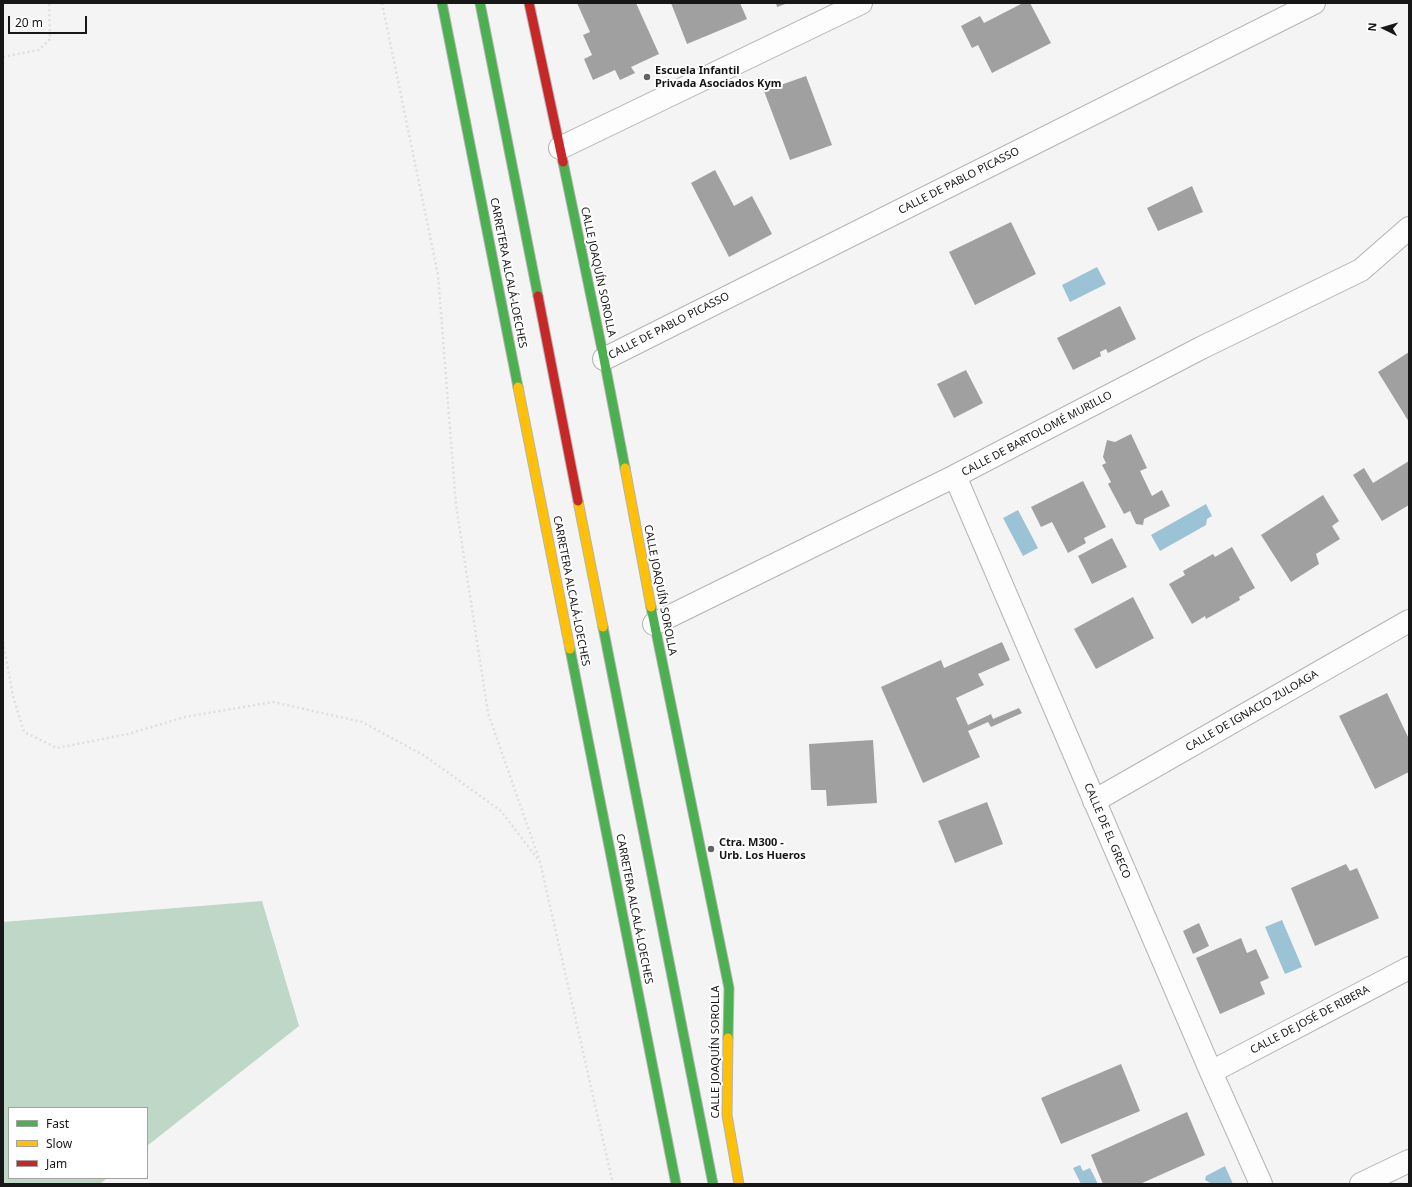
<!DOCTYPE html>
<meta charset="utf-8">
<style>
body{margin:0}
#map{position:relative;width:1412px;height:1187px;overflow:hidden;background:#f4f4f5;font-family:"Noto Sans",sans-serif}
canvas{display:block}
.frame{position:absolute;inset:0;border:4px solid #171718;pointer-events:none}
.legend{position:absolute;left:8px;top:1107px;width:140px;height:72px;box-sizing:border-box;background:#fff;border:1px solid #a2a2a3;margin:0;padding:5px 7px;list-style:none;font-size:12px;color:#171718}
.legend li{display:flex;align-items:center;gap:8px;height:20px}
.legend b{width:20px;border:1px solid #a2a2a3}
.north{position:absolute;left:1364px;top:8px;width:40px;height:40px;-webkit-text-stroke:3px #fff;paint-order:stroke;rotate:275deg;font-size:11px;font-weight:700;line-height:16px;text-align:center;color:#171718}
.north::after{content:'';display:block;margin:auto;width:14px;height:18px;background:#171718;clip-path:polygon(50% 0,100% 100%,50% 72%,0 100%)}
.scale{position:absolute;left:8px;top:16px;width:79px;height:18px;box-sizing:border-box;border:2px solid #171718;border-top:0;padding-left:5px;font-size:12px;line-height:14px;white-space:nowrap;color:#171718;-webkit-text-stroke:3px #fff;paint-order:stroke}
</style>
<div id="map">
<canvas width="1412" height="1187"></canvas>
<div class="frame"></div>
<ul class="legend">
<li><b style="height:5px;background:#4caf50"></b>Fast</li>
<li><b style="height:5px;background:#ffc107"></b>Slow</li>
<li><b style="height:5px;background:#c62828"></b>Jam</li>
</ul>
<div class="north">N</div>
<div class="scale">20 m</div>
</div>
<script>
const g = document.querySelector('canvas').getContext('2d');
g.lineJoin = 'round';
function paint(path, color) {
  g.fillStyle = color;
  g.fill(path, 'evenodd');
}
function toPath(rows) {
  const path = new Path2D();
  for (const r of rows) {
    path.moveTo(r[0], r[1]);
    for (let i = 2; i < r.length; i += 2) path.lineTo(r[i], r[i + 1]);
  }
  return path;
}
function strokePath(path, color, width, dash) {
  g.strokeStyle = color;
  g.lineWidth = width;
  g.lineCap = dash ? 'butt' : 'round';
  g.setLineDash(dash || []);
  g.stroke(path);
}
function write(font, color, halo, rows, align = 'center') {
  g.font = font + ' "Noto Sans",sans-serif';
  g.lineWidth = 4;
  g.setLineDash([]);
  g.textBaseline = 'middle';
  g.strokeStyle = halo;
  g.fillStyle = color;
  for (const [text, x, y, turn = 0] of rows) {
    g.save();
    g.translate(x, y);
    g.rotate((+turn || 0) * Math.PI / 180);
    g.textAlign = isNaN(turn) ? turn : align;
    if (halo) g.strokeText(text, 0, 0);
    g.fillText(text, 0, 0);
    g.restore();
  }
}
paint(toPath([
 [262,901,299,1026,147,1146,147,1108,9,1108,9,1178,107,1178,100,1184,3,1184,3,922]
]), '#bed7c6');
paint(toPath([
 [1097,267,1106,284,1070,302,1062,285],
 [1206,504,1212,516,1207,519,1206,525,1160,551,1151,535],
 [1018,510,1038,548,1023,556,1003,518],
 [1282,920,1302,967,1285,974,1265,927],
 [1080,1165,1083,1171,1090,1168,1098,1184,1081,1184,1073,1168],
 [1225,1166,1233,1184,1212,1184,1205,1180,1206,1176]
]), '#9cc2d5');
paint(toPath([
 [577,3,636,3,659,54,631,67,635,73,620,80,615,70,593,80,584,59,592,55,583,35,590,32],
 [671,3,740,3,747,19,687,44],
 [776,3,788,3,777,7],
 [1023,3,1030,3,1051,43,992,73,978,45,972,48,961,26,980,16,984,23],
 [806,76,832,145,790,160,764,91],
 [715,170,734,206,752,196,772,234,729,257,691,183],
 [1192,186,1203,212,1158,231,1147,208],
 [1011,222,1036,274,975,305,949,252],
 [1120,306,1136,339,1108,353,1106,349,1100,352,1101,356,1073,370,1057,338],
 [1409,352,1409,422,1378,372],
 [966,370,983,403,954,418,937,384],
 [1131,434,1147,468,1140,471,1152,496,1162,490,1170,506,1144,519,1143,525,1136,524,1130,511,1124,514,1108,484,1111,482,1102,465,1106,463,1103,457,1107,440,1115,442],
 [1409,461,1409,505,1382,521,1353,475,1364,468,1373,483],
 [1083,481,1106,527,1084,538,1086,543,1068,553,1052,522,1041,527,1031,507],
 [1323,495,1339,521,1332,526,1340,539,1316,554,1319,564,1291,582,1261,535],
 [1112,538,1127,567,1092,584,1078,556],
 [1232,547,1255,588,1239,597,1240,600,1206,619,1205,616,1192,624,1169,584,1185,575,1183,571,1213,554,1215,557],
 [1133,597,1154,638,1096,669,1074,629],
 [1002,642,1010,660,978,674,984,685,956,698,968,725,991,714,993,719,1019,708,1022,713,991,727,988,722,968,731,980,757,923,783,881,687,941,660,944,668],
 [1387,693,1409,739,1409,772,1375,789,1339,716],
 [873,740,877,803,827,806,826,790,811,790,809,744],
 [987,802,1003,844,955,863,938,821],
 [1346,864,1350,871,1357,868,1379,918,1315,946,1291,888],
 [1199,923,1209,946,1193,954,1183,931],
 [1241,938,1247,953,1256,949,1269,978,1260,982,1265,994,1220,1014,1196,958],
 [1121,1064,1140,1111,1061,1144,1041,1098],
 [1187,1112,1205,1155,1140,1184,1103,1184,1091,1155]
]), '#a0a0a1');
const street = toPath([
 [560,148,861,3],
 [604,359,1314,3],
 [955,476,1211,1072,1261,1184],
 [654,624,955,476,1201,348,1361,270,1409,228],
 [1094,801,1409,621],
 [1211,1072,1409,968],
 [1361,1184,1409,1161]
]);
const fast = toPath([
 [442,3,518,387],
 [480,3,538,296],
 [563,162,604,359,625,468],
 [651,607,729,988,728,1038],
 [603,627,713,1184],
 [570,649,676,1184]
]);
const slow = toPath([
 [518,387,570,649],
 [625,468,651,607],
 [578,501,603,627],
 [728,1038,727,1115,739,1184]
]);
const jam = toPath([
 [529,3,563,162],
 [538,296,578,501]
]);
strokePath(street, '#b3b3b4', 24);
strokePath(fast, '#b3b3b4', 11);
strokePath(slow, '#b3b3b4', 11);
strokePath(jam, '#b3b3b4', 11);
strokePath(toPath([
 [382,3,438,275,456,505,488,713,539,859],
 [3,57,39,50,50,39,49,3],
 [3,642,13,696,24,732,57,748,128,734,185,717,273,702,362,722,425,756,501,811,540,862,613,1184]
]), '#dededf', 2.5, [2, 3]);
strokePath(street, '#fdfdfe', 22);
strokePath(fast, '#4caf50', 9);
strokePath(slow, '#ffc107', 9);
strokePath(jam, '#c62828', 9);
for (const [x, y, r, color] of [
 [647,77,4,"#646465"],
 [711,849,4,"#646465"]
]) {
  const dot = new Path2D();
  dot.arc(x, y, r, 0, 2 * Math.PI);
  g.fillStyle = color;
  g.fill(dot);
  strokePath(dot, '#fff', 1.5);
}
write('bold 11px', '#171718', '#fff', [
 ["Escuela Infantil",655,71],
 ["Privada Asociados Kym",655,84],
 ["Ctra. M300 -",719,843],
 ["Urb. Los Hueros",719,856]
], 'left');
write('11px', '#171718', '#fff', [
 ["CALLE DE PABLO PICASSO",959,181,-27],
 ["CALLE JOAQUÍN SOROLLA",598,272,78],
 ["CARRETERA ALCALÁ-LOECHES",508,273,79],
 ["CALLE DE PABLO PICASSO",669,326,-27],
 ["CALLE DE BARTOLOMÉ MURILLO",1037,434,-28],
 ["CALLE JOAQUÍN SOROLLA",660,590,79],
 ["CARRETERA ALCALÁ-LOECHES",571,591,79],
 ["CALLE DE IGNACIO ZULOAGA",1252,711,-30],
 ["CALLE DE EL GRECO",1107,831,67],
 ["CARRETERA ALCALÁ-LOECHES",634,909,79],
 ["CALLE DE JOSÉ DE RIBERA",1310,1020,-28],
 ["CALLE JOAQUÍN SOROLLA",716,1052,-90]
]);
</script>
